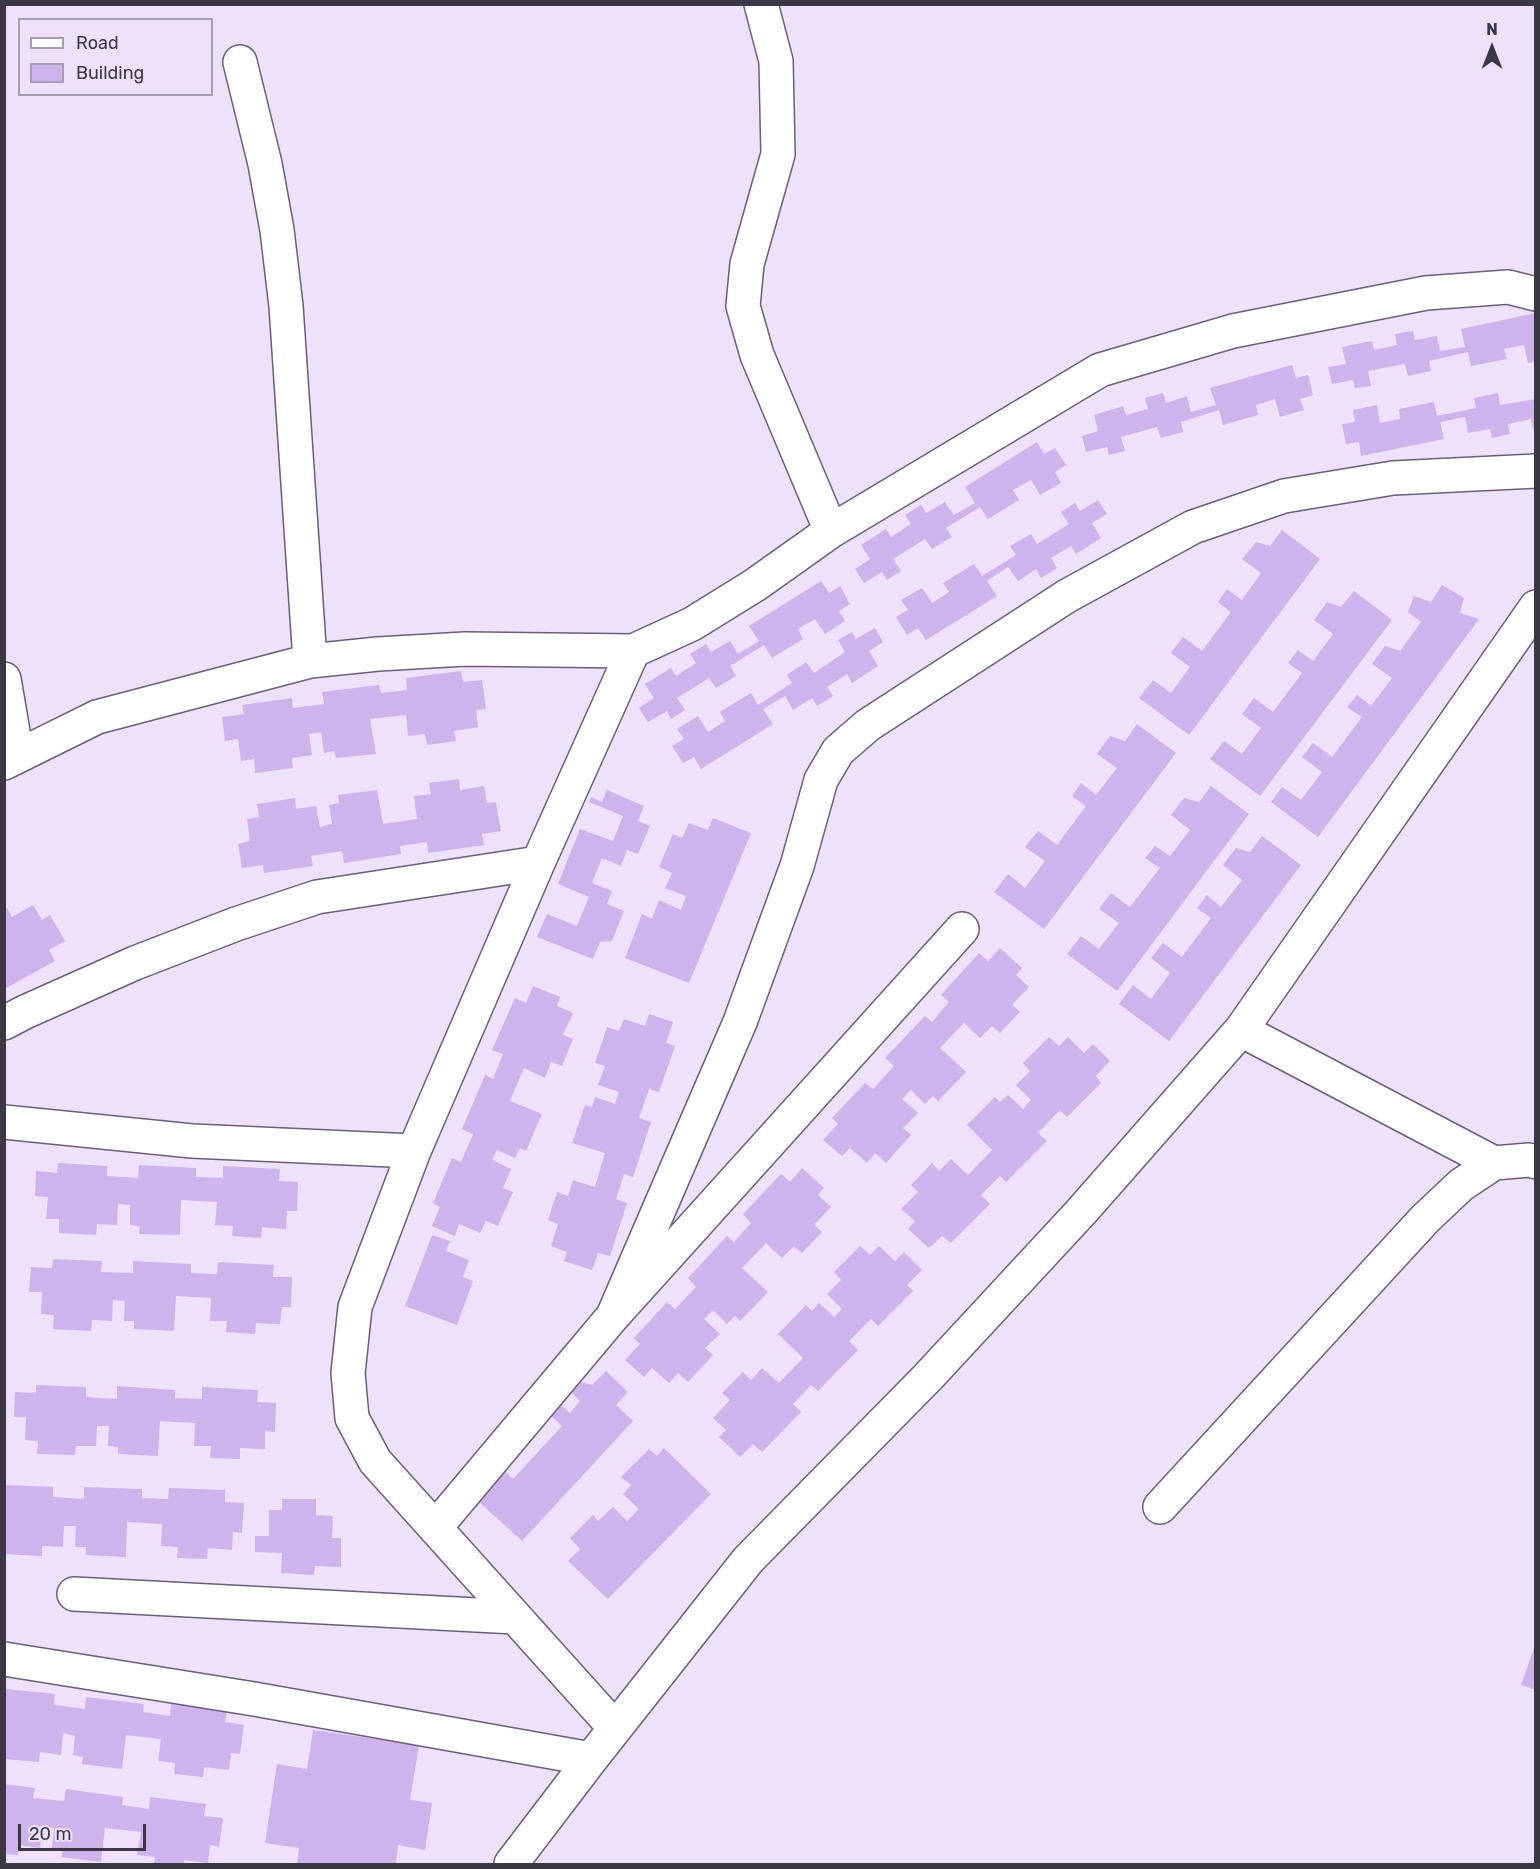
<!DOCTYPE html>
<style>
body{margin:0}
#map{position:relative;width:1540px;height:1869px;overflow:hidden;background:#ede1fc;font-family:Rubik,sans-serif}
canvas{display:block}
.frame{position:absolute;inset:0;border:6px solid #3c3744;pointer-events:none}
.legend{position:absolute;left:18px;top:18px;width:195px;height:78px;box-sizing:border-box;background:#ede1fc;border:2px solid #a69db2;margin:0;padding:8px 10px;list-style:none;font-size:18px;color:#3c3744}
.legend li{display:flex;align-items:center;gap:12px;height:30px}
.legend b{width:30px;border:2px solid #a69db2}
.north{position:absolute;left:1462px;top:18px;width:60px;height:60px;-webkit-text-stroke:4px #ede1fc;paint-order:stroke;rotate:0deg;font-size:16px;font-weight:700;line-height:24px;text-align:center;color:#3c3744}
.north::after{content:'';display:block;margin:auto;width:21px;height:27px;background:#3c3744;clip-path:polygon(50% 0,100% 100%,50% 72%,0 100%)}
.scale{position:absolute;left:18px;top:1824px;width:128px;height:27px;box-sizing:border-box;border:3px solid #3c3744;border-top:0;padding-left:8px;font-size:18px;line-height:21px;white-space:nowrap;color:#3c3744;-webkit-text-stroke:4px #ede1fc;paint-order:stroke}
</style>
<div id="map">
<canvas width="1540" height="1869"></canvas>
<div class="frame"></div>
<ul class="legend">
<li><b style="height:8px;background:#fff"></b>Road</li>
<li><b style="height:16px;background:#cdb4ed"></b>Building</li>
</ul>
<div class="north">N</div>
<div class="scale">20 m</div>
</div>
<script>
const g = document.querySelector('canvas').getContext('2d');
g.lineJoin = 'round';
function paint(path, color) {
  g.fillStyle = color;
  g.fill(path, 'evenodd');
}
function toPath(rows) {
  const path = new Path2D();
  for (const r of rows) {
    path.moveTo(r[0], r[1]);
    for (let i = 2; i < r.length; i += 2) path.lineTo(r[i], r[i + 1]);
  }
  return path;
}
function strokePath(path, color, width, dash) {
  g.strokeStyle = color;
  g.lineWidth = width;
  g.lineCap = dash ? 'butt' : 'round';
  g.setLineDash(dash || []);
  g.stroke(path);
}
paint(toPath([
 [1536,313,1536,361,1528,363,1524,345,1504,349,1507,359,1471,366,1468,352,1429,361,1431,371,1408,376,1405,364,1368,371,1371,386,1355,388,1353,380,1332,384,1328,367,1346,364,1342,347,1372,341,1374,350,1397,345,1395,334,1413,331,1415,340,1437,336,1440,351,1465,347,1461,329],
 [1292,365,1296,378,1308,375,1313,395,1300,399,1304,410,1280,417,1275,399,1256,405,1258,415,1223,425,1219,410,1181,422,1183,432,1161,438,1157,427,1121,437,1125,451,1109,455,1107,447,1086,452,1082,436,1098,431,1094,415,1123,406,1126,415,1148,409,1145,398,1163,393,1166,403,1187,396,1191,412,1216,405,1210,388],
 [1498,393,1500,405,1536,399,1536,428,1533,429,1531,419,1508,424,1510,434,1492,438,1490,429,1468,433,1465,417,1440,422,1444,439,1361,456,1359,442,1346,444,1342,424,1355,422,1353,410,1377,405,1380,423,1400,419,1399,409,1434,402,1437,416,1476,408,1474,398],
 [1037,442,1044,454,1055,448,1066,465,1055,472,1061,483,1040,495,1031,480,1013,490,1019,500,988,519,980,507,946,528,952,537,932,549,925,539,893,559,901,571,887,580,882,572,864,583,855,569,870,559,861,545,886,529,891,537,911,524,905,515,921,505,926,513,945,502,954,515,975,503,965,487],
 [1098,500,1107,514,1092,523,1101,538,1076,554,1071,546,1051,558,1057,568,1041,578,1036,569,1018,581,1008,567,987,581,997,596,926,640,918,628,907,635,896,617,908,610,901,600,922,588,932,603,949,592,943,583,974,564,982,576,1016,555,1010,546,1031,534,1037,544,1069,524,1061,512,1075,503,1080,511],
 [1282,530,1320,559,1189,735,1139,698,1153,680,1171,693,1190,667,1171,653,1183,637,1202,651,1231,612,1218,602,1227,589,1242,600,1261,573,1242,559,1256,542,1270,546],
 [821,581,829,593,840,586,850,604,839,611,845,621,825,634,815,619,798,629,803,639,772,658,764,645,730,666,736,676,716,688,709,678,677,698,685,710,671,719,667,711,648,722,639,708,654,698,645,684,671,668,676,676,696,663,690,654,706,644,711,652,730,641,738,654,759,641,749,626],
 [1442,585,1464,598,1460,613,1479,619,1318,837,1271,802,1282,787,1301,800,1322,772,1302,757,1313,743,1332,757,1362,717,1347,707,1357,695,1371,706,1392,678,1372,664,1385,646,1400,651,1421,622,1408,612,1414,596,1431,602],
 [1354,591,1392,620,1260,796,1210,759,1224,741,1242,754,1261,728,1242,714,1254,698,1273,712,1302,673,1288,663,1298,650,1313,661,1333,634,1314,620,1327,602,1341,607],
 [875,628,883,642,869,651,878,666,852,683,847,674,827,687,833,696,817,706,812,698,793,710,785,696,763,709,773,724,701,769,694,757,683,763,672,746,684,739,677,729,698,716,708,732,725,721,720,712,751,693,758,705,792,683,787,675,806,662,814,673,845,652,838,640,852,632,856,639],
 [461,671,463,682,482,680,486,709,476,710,478,727,454,731,456,741,427,745,425,734,408,736,406,715,370,719,376,754,336,758,334,751,324,753,321,732,309,734,312,755,292,758,293,768,255,773,254,759,241,761,238,739,225,741,222,717,244,714,242,705,292,698,293,708,324,704,322,692,379,685,381,693,407,690,406,678],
 [1137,724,1176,753,1044,929,994,892,1008,874,1025,888,1045,861,1025,847,1038,831,1057,845,1086,806,1072,796,1081,783,1096,795,1117,768,1097,754,1110,736,1125,741],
 [459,779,460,790,484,786,487,803,496,802,501,831,482,834,484,845,428,853,427,842,400,846,401,854,344,863,342,851,311,856,313,866,264,873,263,865,242,868,238,844,250,841,247,819,259,817,257,804,295,798,296,809,316,806,320,827,332,824,329,805,339,803,338,795,377,790,383,824,417,819,414,796,431,794,429,783],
 [1211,786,1249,814,1117,991,1067,954,1081,936,1099,949,1119,923,1099,909,1111,893,1130,907,1160,868,1145,858,1155,846,1170,856,1190,830,1171,815,1184,798,1199,802],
 [607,790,644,806,638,821,650,826,638,854,627,850,621,866,602,858,592,883,612,891,607,904,624,911,612,941,600,942,593,959,537,937,547,914,577,926,589,897,558,884,580,829,613,841,623,816,589,802,591,797,602,802],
 [713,818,751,833,689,983,625,958,642,914,652,919,659,900,681,910,686,896,665,888,672,873,659,867,673,834,682,838,689,823,708,830],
 [1262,836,1301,865,1169,1041,1119,1004,1133,985,1151,999,1170,973,1151,958,1163,943,1182,957,1211,918,1197,908,1207,895,1221,907,1242,880,1223,865,1236,848,1250,852],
 [33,905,42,920,50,915,65,941,49,950,55,961,6,988,4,985,4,909,7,908,12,917],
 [1000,948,1022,968,1016,975,1029,987,1012,1005,1020,1012,1000,1033,992,1026,980,1038,964,1023,940,1048,966,1072,938,1101,933,1096,925,1104,911,1090,902,1099,918,1113,903,1128,911,1135,886,1163,875,1153,867,1163,850,1148,842,1156,823,1140,838,1124,832,1118,865,1083,873,1089,894,1066,885,1058,925,1016,932,1022,949,1002,941,995,979,953,988,961],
 [533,986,560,997,557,1006,573,1013,563,1035,573,1039,562,1066,551,1062,545,1078,524,1068,510,1101,542,1114,526,1151,520,1148,515,1158,497,1150,492,1160,511,1169,503,1188,513,1192,498,1226,486,1221,480,1233,459,1224,455,1236,432,1226,440,1207,433,1203,452,1158,461,1162,473,1134,462,1129,485,1075,493,1079,503,1054,492,1050,515,998,526,1003],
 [649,1014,673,1022,666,1043,675,1046,659,1092,649,1089,639,1118,651,1122,633,1177,624,1174,616,1199,627,1203,610,1256,598,1253,592,1270,564,1261,567,1252,551,1246,558,1224,548,1220,557,1192,568,1196,573,1180,595,1187,605,1153,572,1143,585,1105,592,1107,595,1097,615,1104,619,1092,598,1085,605,1066,595,1063,607,1027,619,1031,624,1019,645,1026],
 [1049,1037,1059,1046,1068,1037,1084,1053,1093,1044,1110,1061,1096,1076,1101,1083,1067,1117,1060,1110,1038,1133,1047,1141,1006,1182,1000,1176,981,1195,990,1204,951,1243,942,1236,929,1248,908,1229,915,1221,901,1209,918,1192,911,1185,932,1163,939,1171,951,1159,968,1175,992,1150,967,1125,995,1097,1000,1102,1008,1095,1023,1109,1031,1100,1016,1085,1030,1071,1023,1063],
 [58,1163,107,1166,107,1176,138,1178,139,1165,196,1168,196,1177,223,1178,223,1166,280,1169,279,1181,298,1182,297,1211,287,1211,286,1229,262,1227,261,1238,232,1236,233,1226,215,1225,217,1202,181,1200,180,1235,139,1234,140,1226,130,1225,130,1205,118,1204,117,1225,97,1224,96,1235,59,1233,59,1219,46,1219,48,1197,35,1196,36,1171,57,1173],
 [802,1168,824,1188,818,1195,831,1207,814,1225,822,1232,802,1253,794,1246,782,1258,766,1243,742,1268,768,1292,740,1321,735,1316,727,1324,713,1310,704,1319,720,1334,705,1348,713,1355,688,1382,678,1373,669,1383,652,1368,644,1377,625,1360,640,1344,634,1338,667,1302,675,1309,696,1287,688,1278,727,1236,734,1242,751,1223,743,1214,781,1174,790,1182],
 [432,1235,450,1241,446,1251,469,1260,463,1277,473,1281,457,1325,405,1306],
 [860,1246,870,1255,879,1246,895,1261,904,1252,922,1270,907,1285,913,1291,878,1326,871,1319,849,1341,858,1350,818,1391,811,1385,793,1404,801,1412,762,1452,753,1444,740,1457,719,1437,726,1430,713,1418,730,1400,722,1393,743,1372,751,1380,762,1368,779,1383,803,1358,778,1334,806,1305,812,1311,819,1303,834,1317,842,1309,827,1294,841,1280,834,1272],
 [53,1259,102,1261,101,1272,133,1273,133,1261,191,1264,191,1273,217,1274,218,1262,274,1265,273,1277,292,1277,291,1307,282,1307,280,1324,256,1323,255,1334,226,1332,227,1321,210,1321,211,1298,176,1296,174,1331,134,1329,134,1321,124,1321,125,1301,113,1300,112,1321,92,1320,91,1331,53,1329,54,1315,41,1314,42,1292,29,1292,31,1267,52,1268],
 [606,1371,628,1392,616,1405,633,1421,522,1541,478,1501,497,1464,513,1479,562,1426,551,1416,561,1405,570,1413,580,1401,572,1393,581,1382,592,1385],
 [36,1385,86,1387,86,1397,117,1399,117,1386,175,1390,175,1398,202,1399,202,1387,258,1390,257,1402,276,1403,275,1432,265,1431,265,1449,240,1448,240,1459,210,1458,211,1446,194,1446,195,1423,160,1421,158,1456,118,1454,118,1447,108,1446,109,1426,97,1426,96,1446,76,1446,75,1455,37,1454,38,1441,25,1440,26,1417,14,1417,15,1392,36,1393],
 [664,1448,711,1494,608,1599,568,1561,580,1549,570,1538,593,1515,598,1521,613,1507,627,1521,639,1509,623,1494,631,1485,621,1477,649,1449,657,1456],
 [4,1485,53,1487,53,1497,84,1499,84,1487,142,1489,142,1498,168,1499,169,1488,225,1490,225,1502,244,1503,242,1533,233,1532,232,1550,208,1548,207,1559,177,1558,178,1547,161,1546,162,1524,127,1522,126,1557,86,1555,86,1547,75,1547,76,1526,64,1526,63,1547,42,1546,42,1556,4,1554],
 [282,1499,316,1499,316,1515,333,1516,332,1538,341,1538,341,1567,315,1566,314,1575,281,1573,282,1553,255,1552,255,1536,269,1536,269,1510,282,1510],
 [1534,1648,1536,1649,1536,1690,1521,1685],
 [6,1689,55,1694,54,1705,85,1709,86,1697,144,1704,143,1712,170,1716,171,1704,227,1711,225,1722,244,1725,240,1754,231,1753,229,1770,204,1767,203,1777,174,1774,175,1763,158,1761,161,1739,126,1735,122,1769,82,1764,83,1757,73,1755,75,1736,63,1733,61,1755,40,1752,39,1762,4,1759,4,1697],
 [313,1730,419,1745,410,1800,432,1803,425,1850,398,1845,396,1864,297,1864,299,1848,265,1843,277,1764,307,1769],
 [4,1784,35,1788,33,1798,64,1801,66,1789,123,1797,122,1805,149,1809,150,1797,206,1804,204,1816,223,1818,219,1847,210,1845,208,1863,184,1860,184,1864,154,1864,155,1857,137,1855,141,1832,105,1828,101,1862,61,1857,63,1850,52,1848,54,1828,42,1827,40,1848,19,1845,18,1855,4,1854]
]), '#cdb4ed');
const street = toPath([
 [761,4,776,61,778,154,747,264,743,306,757,355,831,531],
 [240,62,265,164,277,230,286,306,310,661],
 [4,679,17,755],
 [4,763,97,717,310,661,378,654,465,649,633,651,692,624,755,585,831,531,1100,370,1233,331,1426,293,1508,287,1536,294],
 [4,1023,25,1012,135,963,236,924,317,897,538,863],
 [1241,1030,1494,1163],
 [4,1122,192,1141,414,1151],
 [613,1316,740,1022,797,866,821,780,838,751,868,725,1067,596,1193,527,1284,496,1393,478,1536,471],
 [1160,1507,1425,1219,1461,1185,1494,1163,1529,1160,1536,1162],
 [435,1528,613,1316,962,929],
 [74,1594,515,1617],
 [4,1659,254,1699,591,1759],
 [615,1728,375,1461,352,1418,348,1373,355,1307,414,1151,538,863,633,651],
 [511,1864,591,1759,748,1560,928,1377,1081,1212,1241,1030,1536,607]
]);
strokePath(street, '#6b5e7b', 36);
strokePath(street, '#fff', 33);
</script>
